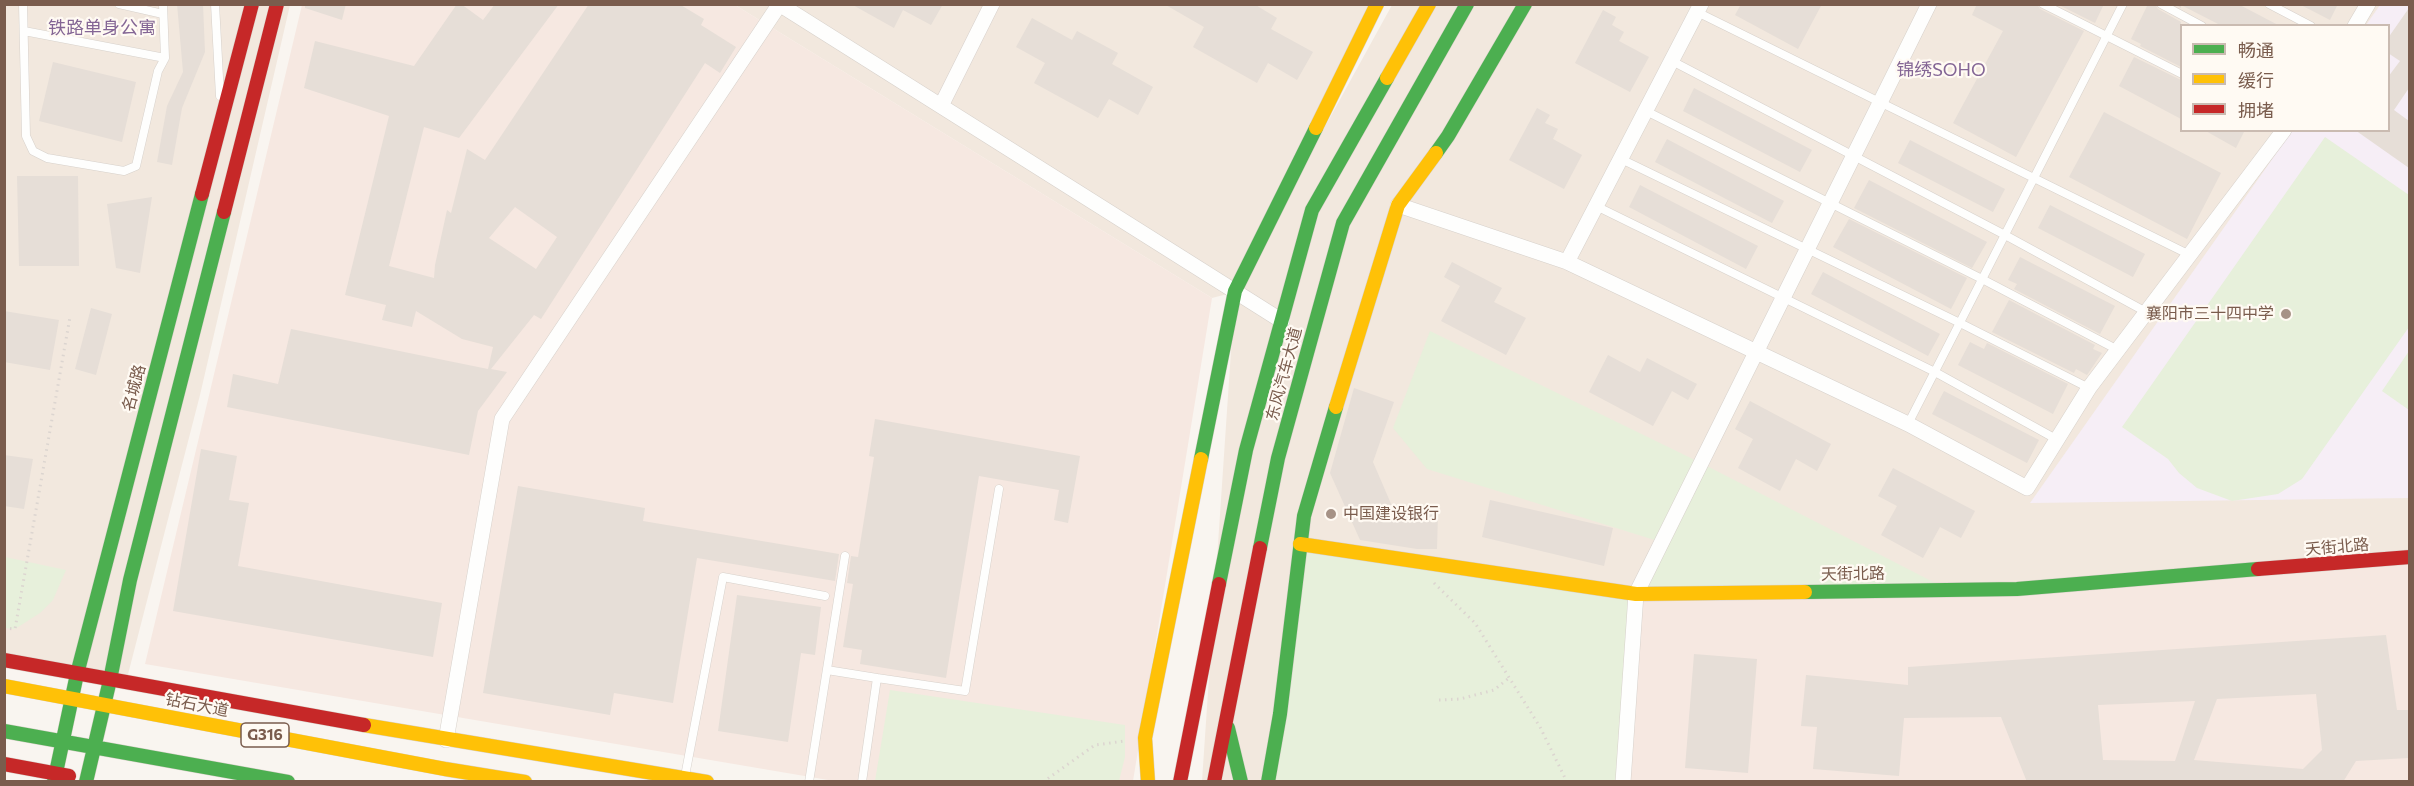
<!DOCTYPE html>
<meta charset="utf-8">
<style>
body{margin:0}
#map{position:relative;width:2414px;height:786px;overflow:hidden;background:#f9f5f0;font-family:Commissioner,"Noto Sans SC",sans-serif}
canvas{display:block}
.frame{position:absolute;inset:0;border:6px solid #7a5c4d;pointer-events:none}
.legend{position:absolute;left:2180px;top:24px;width:210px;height:108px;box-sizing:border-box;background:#fffaf3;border:2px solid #cabbb1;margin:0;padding:8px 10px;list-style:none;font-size:18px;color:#7a5c4d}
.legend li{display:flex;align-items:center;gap:12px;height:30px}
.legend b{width:30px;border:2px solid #cabbb1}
</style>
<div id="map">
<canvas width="2414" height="786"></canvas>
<div class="frame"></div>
<ul class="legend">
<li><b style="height:8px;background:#4caf50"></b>畅通</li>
<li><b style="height:8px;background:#ffc107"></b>缓行</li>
<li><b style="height:8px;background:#c62828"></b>拥堵</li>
</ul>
</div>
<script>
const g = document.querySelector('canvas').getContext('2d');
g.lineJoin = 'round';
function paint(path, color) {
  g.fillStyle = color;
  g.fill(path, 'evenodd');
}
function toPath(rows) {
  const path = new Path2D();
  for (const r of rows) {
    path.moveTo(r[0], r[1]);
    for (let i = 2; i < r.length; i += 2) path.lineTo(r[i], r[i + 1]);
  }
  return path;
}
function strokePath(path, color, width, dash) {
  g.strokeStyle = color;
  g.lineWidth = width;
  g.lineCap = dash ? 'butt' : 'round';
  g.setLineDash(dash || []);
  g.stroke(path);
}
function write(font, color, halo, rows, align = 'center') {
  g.font = font + ' Commissioner,"Noto Sans SC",sans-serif';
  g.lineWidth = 4.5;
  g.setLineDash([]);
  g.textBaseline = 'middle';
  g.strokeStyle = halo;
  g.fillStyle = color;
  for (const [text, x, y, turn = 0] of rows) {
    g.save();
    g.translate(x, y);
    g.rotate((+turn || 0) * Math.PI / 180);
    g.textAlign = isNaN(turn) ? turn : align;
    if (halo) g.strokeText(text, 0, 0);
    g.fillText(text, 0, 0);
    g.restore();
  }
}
paint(toPath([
 [4,5,290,5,200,395,125,686,5,667],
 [735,5,1377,5,1245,272,1392,5,2409,5,2409,781,1202,781,1235,292,1212,298],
 [2182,26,2388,26,2388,130,2182,130]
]), '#f2e8de');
paint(toPath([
 [302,5,735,5,1212,298,1133,781,834,781,145,664],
 [2409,557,2409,781,1624,782,1636,594,2017,589]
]), '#f6e8e1');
paint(toPath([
 [2380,5,2409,5,2409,498,2030,503,2292,131,2388,130,2388,26,2366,25]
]), '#f6eef6');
paint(toPath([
 [2325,137,2409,195,2409,327,2302,479,2278,494,2232,501,2197,488,2179,473,2168,459,2122,427],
 [1430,331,1701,463,1949,590,1636,594,1623,781,1268,782,1300,544,1635,594,1661,542,1427,469,1393,428],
 [2409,351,2409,410,2382,391],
 [5,557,66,570,53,600,40,613,15,629,5,628],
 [890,690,1125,725,1125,757,1119,781,875,781]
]), '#e7f0db');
paint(toPath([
 [177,4,203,4,205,52,182,108,172,165,157,162,167,106,183,72],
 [305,4,346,4,342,20,305,8],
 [457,4,461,4,483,20,495,4,559,4,459,138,424,127,389,266,434,278,435,265,447,210,451,213,467,149,485,160,589,4,679,4,704,19,701,25,736,47,720,73,705,63,541,319,534,315,491,369,507,372,478,411,469,455,227,407,233,374,278,384,291,329,488,369,493,347,462,339,416,311,412,327,382,320,386,305,345,295,389,116,304,88,315,41,414,66],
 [515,207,557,237,536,269,489,238],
 [851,4,943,4,931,25,903,10,894,28],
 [1164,4,1254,4,1277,18,1271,29,1313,52,1297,80,1268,63,1257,83,1193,47,1204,27],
 [1741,4,1822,4,1798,49,1735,15],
 [1977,4,2037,4,2040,9,2084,31,2016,157,1953,123,2003,31,1972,15],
 [2057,4,2104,4,2095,23],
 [2148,4,2155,4,2158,9,2181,22,2181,67,2140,46,2141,44,2131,39],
 [2175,4,2238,4,2280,26,2222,26,2181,5,2181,8],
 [2299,4,2338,4,2330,20],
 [2409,8,2409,88,2394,110,2409,121,2409,168,2355,130,2388,130,2388,77,2400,61,2388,53,2388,38],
 [1603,10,1616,17,1612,25,1624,32,1619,41,1649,57,1630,92,1575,63],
 [1032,18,1072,40,1077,31,1118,53,1112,64,1153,87,1138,115,1109,99,1098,118,1034,83,1045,63,1016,47],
 [2134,57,2181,80,2181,119,2119,86],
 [53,62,136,82,122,142,39,121],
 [1694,88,1812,150,1800,172,1683,111],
 [1537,108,1550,115,1545,123,1558,129,1553,139,1582,155,1564,189,1509,160],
 [2104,112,2221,173,2187,239,2069,177],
 [2204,130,2245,130,2236,148],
 [1667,139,1784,201,1772,223,1655,162],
 [1910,140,2005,189,1993,212,1898,163],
 [17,176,78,176,79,266,19,266],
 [1869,180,1987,242,1972,268,1854,208],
 [1640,185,1758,246,1746,269,1629,207],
 [152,197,140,273,116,268,107,204],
 [2050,205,2145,254,2133,277,2038,228],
 [1849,219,1967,278,1951,309,1833,247],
 [2020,257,2115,306,2100,334,2014,289,2017,284,2008,280],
 [1452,262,1502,288,1494,302,1526,318,1506,355,1441,321,1460,286,1444,277],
 [1823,272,1940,334,1928,356,1811,294],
 [2009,300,2095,345,2093,349,2102,353,2087,375,2076,369,2074,373,1992,332],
 [91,308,112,314,96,375,75,369],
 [4,311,59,320,50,370,4,362],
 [1970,342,1984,349,1987,343,2068,384,2053,414,1958,365],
 [1608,355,1640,372,1647,358,1697,384,1688,400,1672,391,1653,426,1589,392],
 [1354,388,1394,402,1373,462,1395,513,1438,514,1437,549,1417,549,1360,540,1330,473],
 [1944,391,2039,440,2027,463,1932,414],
 [1750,401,1831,444,1817,471,1796,459,1780,491,1738,468,1753,439,1735,429],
 [875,419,1080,456,1068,523,1054,520,1059,490,979,476,946,678,860,664,862,650,843,647,853,584,847,583,851,556,858,557,874,457,869,456],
 [201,449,237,456,229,500,249,503,238,566,442,603,433,657,173,611],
 [4,455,33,459,24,509,4,506],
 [1893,468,1975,511,1961,538,1940,527,1923,558,1881,535,1897,506,1878,496],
 [518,486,645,508,643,521,839,554,835,581,697,558,673,703,614,693,610,715,483,693],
 [1490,500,1613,528,1604,566,1482,537],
 [737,595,821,607,815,655,801,653,788,742,718,731],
 [2386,635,2397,710,2409,710,2409,758,2356,761,2343,782,2027,782,2001,717,1904,718,1899,776,1813,769,1817,727,1801,726,1806,675,1908,685,1908,667],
 [2316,694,2322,750,2303,769,2194,760,2217,699],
 [2195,701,2175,761,2103,760,2098,705],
 [1694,654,1757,659,1748,773,1685,768]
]), '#e6ded7');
const lane = toPath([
 [23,4,26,136,33,151,47,158,124,171,136,166,158,71,165,58,163,4],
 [119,4,163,14],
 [215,4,220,96],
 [2043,4,2182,74],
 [2161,4,2202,26],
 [2269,4,2311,26],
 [1697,12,2190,255],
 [24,31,165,58],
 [1672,61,2005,235,2148,313],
 [1646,111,1982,279,2118,350],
 [1621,159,1960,323,2089,388],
 [1596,206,1935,372,2056,439],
 [1908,424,2123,4],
 [827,670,877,678],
 [685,776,723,577,825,596],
 [809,782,845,556],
 [862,782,877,678,965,691,999,489]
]);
const street = toPath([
 [779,4,1282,321],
 [2355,26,2368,4],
 [941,106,992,4],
 [1398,205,1567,262,1908,424,2027,488,2089,388,2284,130],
 [1567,262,1701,4],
 [446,740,502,419,779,5],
 [1623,782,1636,594,1929,4]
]);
const fast = toPath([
 [1436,153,1448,136,1525,4],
 [1201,459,1235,291,1316,128],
 [1260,548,1278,458,1343,223,1467,4],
 [1219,584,1246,450,1312,210,1387,78],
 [1805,592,2017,589,2258,569],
 [1228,728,1241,782],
 [4,731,288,782],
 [54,782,77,674,202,194],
 [86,782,110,680,130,580,224,212],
 [1268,782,1280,714,1304,516,1336,407]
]);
const slow = toPath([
 [1387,78,1429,4],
 [1316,128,1377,4],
 [1336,407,1398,205,1436,153],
 [1300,544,1636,594,1805,592],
 [4,686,445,769,525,782],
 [364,725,707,782],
 [1148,782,1145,738,1201,459]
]);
const jam = toPath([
 [202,194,252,4],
 [224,212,277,4],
 [2258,569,2410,557],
 [4,660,364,725],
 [4,764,69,776],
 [1180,782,1219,584],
 [1214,782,1260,548]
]);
strokePath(lane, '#d7d1cb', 9);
strokePath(street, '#d7d1cb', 16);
strokePath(fast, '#d9d2cb', 15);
strokePath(slow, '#d9d2cb', 15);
strokePath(jam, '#d9d2cb', 15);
strokePath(toPath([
 [1434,583,1475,623,1540,727,1567,782],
 [4,628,15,629,70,317],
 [1439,700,1460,699,1494,690,1509,678],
 [1043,782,1095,745,1125,741]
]), '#dcd5d0', 3, [1.5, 4.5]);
strokePath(lane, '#fefefd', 8);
strokePath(street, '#fefefd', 15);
strokePath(fast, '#4caf50', 14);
strokePath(slow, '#ffc107', 14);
strokePath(jam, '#c62828', 14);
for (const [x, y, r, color] of [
 [2286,314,6,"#a69286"],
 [1331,514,6,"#a69286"]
]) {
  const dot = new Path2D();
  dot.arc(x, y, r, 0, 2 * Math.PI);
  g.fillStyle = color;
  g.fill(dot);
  strokePath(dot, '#fffaf3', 2);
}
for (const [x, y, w] of [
 [265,735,48]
]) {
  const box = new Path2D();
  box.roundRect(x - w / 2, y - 12, w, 24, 4.5);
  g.fillStyle = '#fffaf3';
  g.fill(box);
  strokePath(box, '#7a5c4d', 1.5);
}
write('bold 15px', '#7a5c4d', null, [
 ["G316",265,735]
]);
write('16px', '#7a5c4d', '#fffaf3', [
 ["襄阳市三十四中学",2274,314],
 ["中国建设银行",1343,514,"left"]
], 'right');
write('16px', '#7a5c4d', '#fffaf3', [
 ["东风汽车大道",1284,374,-75],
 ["名城路",134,388,-75],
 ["天街北路",2337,547,-5],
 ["天街北路",1853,574,-1],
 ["钻石大道",197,705,11]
]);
write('18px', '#846695', '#fffaf3', [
 ["铁路单身公寓",102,28],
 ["锦绣SOHO",1941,70]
]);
</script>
